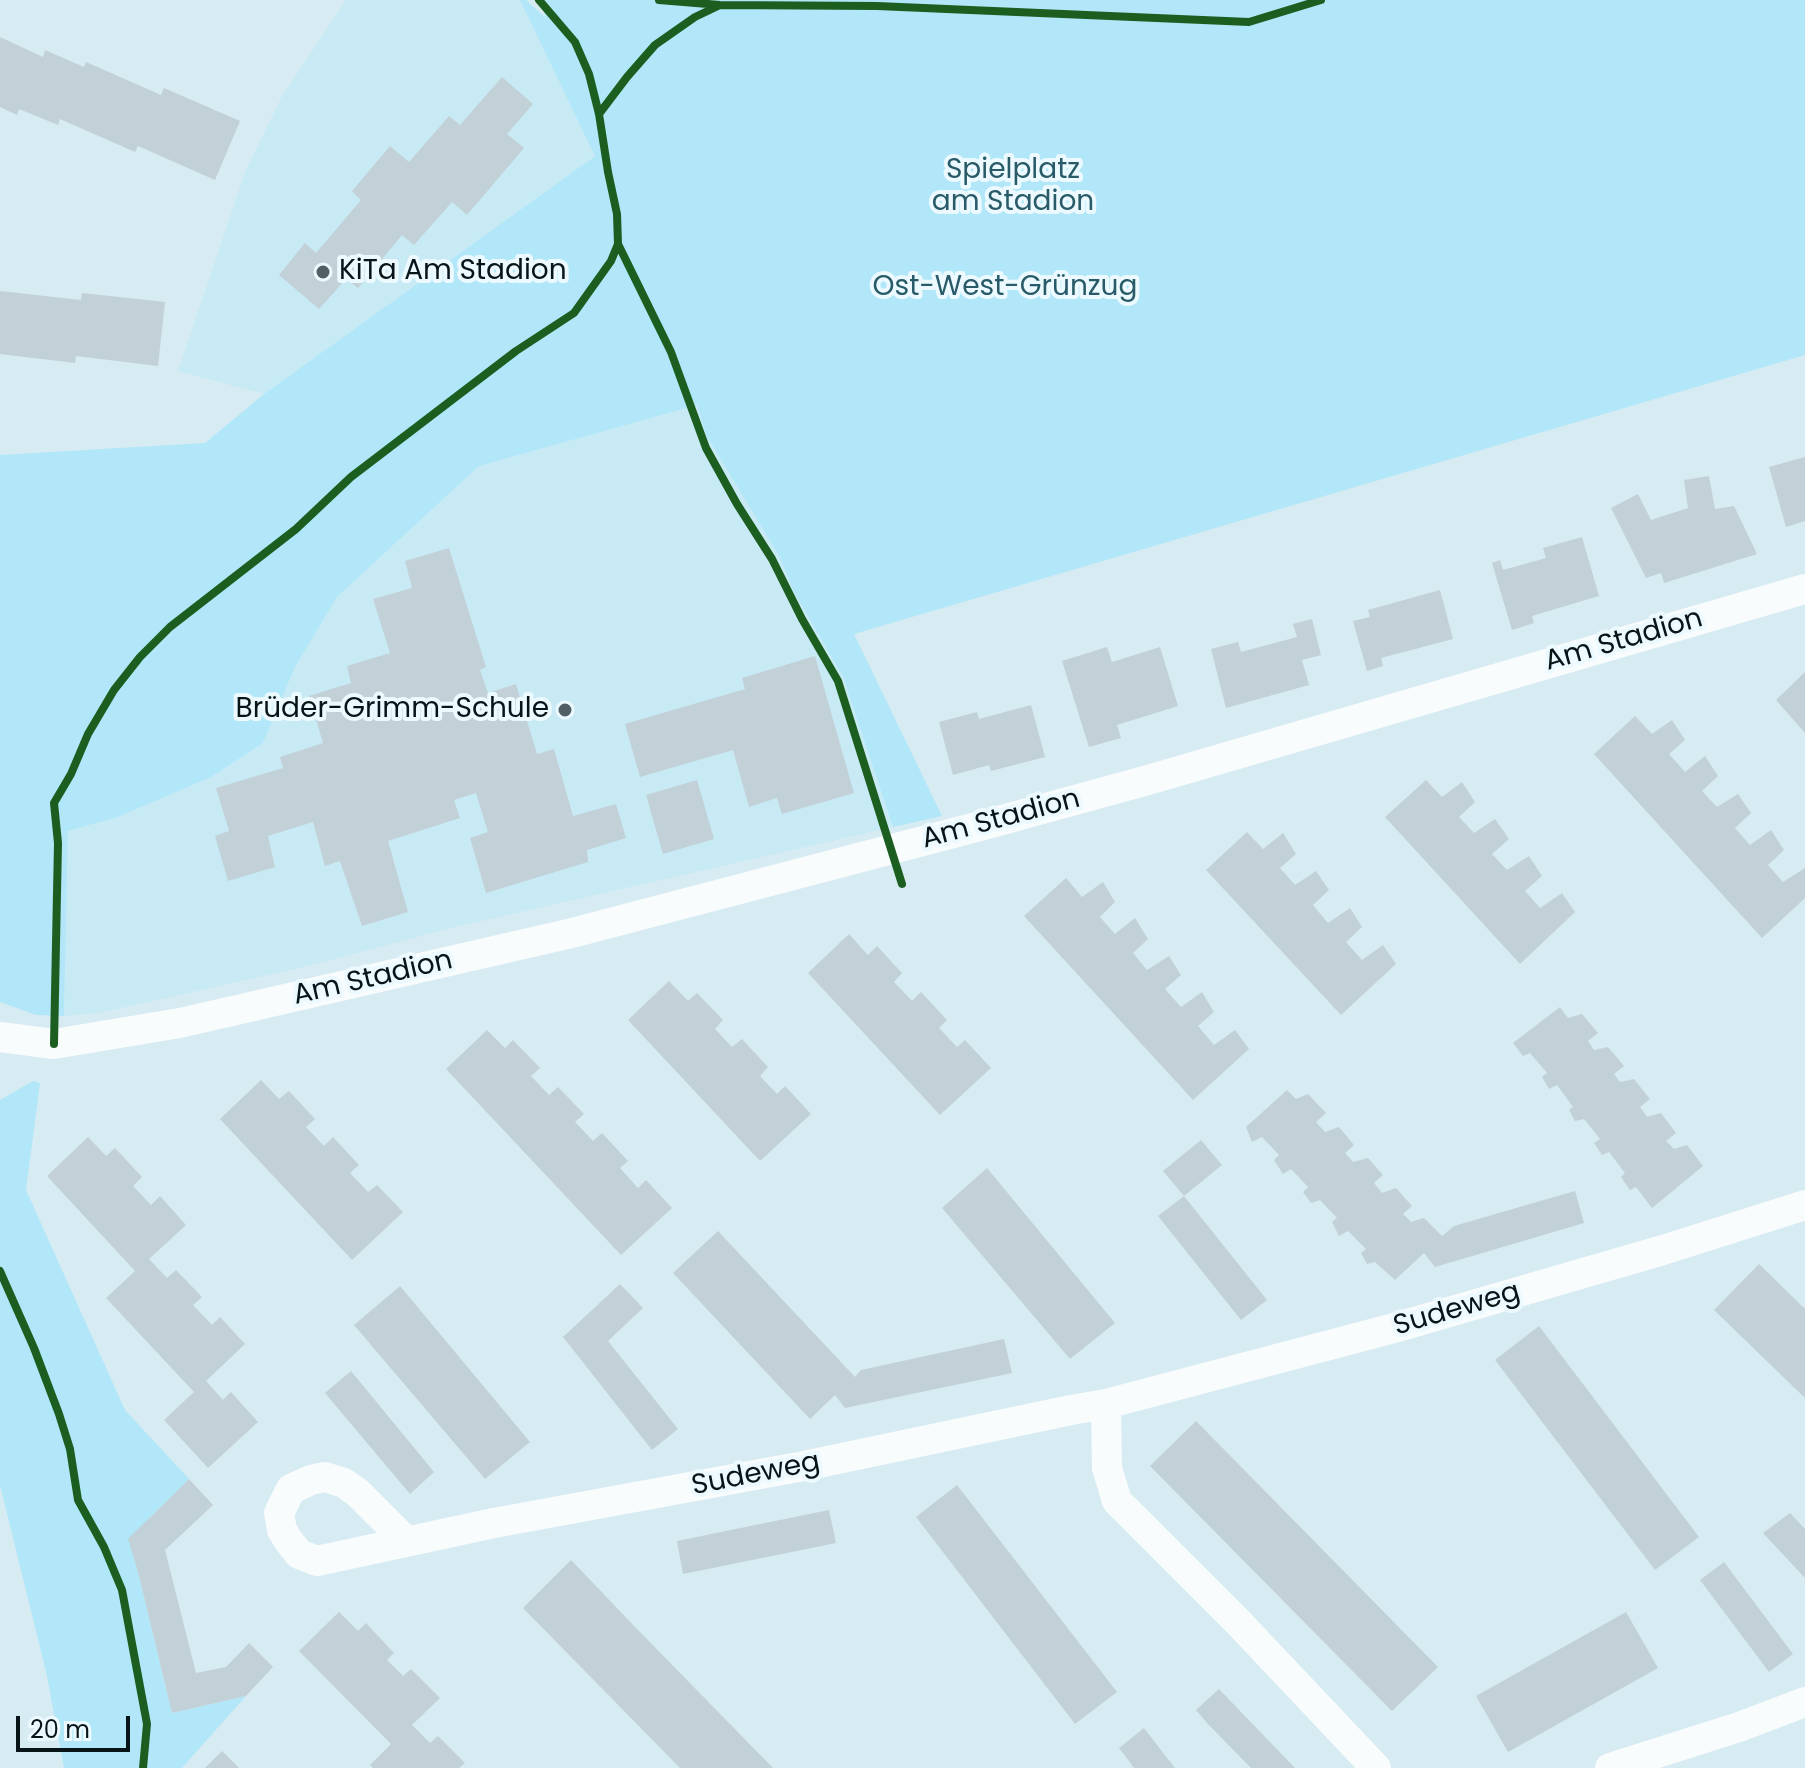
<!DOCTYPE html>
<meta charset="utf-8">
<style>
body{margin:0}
#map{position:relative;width:1805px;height:1768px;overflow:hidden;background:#d7ebf2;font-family:Poppins,sans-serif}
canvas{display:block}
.scale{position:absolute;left:16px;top:1716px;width:114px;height:36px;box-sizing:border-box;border:4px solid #071418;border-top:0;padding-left:10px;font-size:24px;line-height:28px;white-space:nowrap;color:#071418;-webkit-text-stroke:6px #ecfaff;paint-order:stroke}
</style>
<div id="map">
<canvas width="1805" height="1768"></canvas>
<div class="scale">20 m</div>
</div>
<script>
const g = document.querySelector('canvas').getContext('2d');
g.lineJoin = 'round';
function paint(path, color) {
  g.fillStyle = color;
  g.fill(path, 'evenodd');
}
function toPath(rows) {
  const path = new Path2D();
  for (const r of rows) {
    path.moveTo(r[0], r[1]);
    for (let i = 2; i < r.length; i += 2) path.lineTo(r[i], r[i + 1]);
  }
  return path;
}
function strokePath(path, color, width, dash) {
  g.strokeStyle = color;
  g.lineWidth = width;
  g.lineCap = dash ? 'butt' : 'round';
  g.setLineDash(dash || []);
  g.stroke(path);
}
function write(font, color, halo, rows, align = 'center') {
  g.font = font + ' Poppins,sans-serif';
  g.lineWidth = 8;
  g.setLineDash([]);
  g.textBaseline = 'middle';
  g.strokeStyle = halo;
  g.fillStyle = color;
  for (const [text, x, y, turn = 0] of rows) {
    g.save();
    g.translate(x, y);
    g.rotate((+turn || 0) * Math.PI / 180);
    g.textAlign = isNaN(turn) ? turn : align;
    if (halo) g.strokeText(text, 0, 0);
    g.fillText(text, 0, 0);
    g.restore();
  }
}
paint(toPath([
 [346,0,520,0,596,155,264,394,178,371,245,172,281,98],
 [697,404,706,435,779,556,793,590,843,677,893,827,451,928,304,967,99,1013,64,1016,68,831,118,817,210,777,263,743,295,667,337,597,479,466]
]), '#c8eaf5');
paint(toPath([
 [520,0,526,0,546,18,539,0,1805,0,1805,355,854,634,942,816,893,827,843,677,793,590,779,556,706,435,697,405,479,466,337,597,295,667,263,743,211,777,118,817,68,831,64,1016,36,1015,0,1002,0,455,205,443,264,394,595,156],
 [33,1081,40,1083,26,1190,125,1410,189,1479,129,1539,138,1572,172,1713,246,1696,182,1768,64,1768,47,1676,0,1485,0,1100]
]), '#b1e7f8');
paint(toPath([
 [0,37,43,57,45,50,84,67,86,62,161,95,164,88,240,121,215,180,138,146,135,152,60,119,58,125,19,109,17,115,0,107],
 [502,77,533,104,507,134,524,148,467,215,452,202,414,245,402,235,358,288,346,279,319,309,279,275,305,243,316,253,361,200,352,191,390,146,409,162,449,116,460,125],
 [0,291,81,300,82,293,165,302,158,366,76,356,75,363,0,354],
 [1805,457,1805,521,1786,527,1769,467],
 [1709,476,1715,509,1734,506,1757,554,1664,583,1661,573,1646,578,1611,508,1638,494,1651,520,1688,508,1684,480],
 [1582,537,1599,596,1532,616,1534,623,1512,630,1492,563,1500,560,1503,570,1546,558,1543,548],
 [449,548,486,667,480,670,488,693,516,684,537,754,554,749,573,816,616,804,626,838,587,850,588,862,486,893,470,838,488,832,476,793,454,800,460,818,388,841,408,912,362,926,340,861,325,866,313,822,268,836,275,867,228,881,215,836,229,831,216,788,283,768,280,757,323,743,309,696,351,683,347,666,390,653,373,599,412,588,405,561],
 [1440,590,1453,639,1381,658,1383,666,1367,671,1353,621,1370,617,1368,610],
 [1312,619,1321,655,1302,660,1309,685,1226,708,1211,649,1238,642,1241,652,1297,637,1293,624],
 [1107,647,1112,662,1160,647,1178,706,1117,725,1121,738,1089,747,1062,661],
 [815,656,854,793,782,814,777,798,749,807,733,750,640,777,625,724,745,689,742,678],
 [1805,672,1805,733,1776,700],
 [1031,705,1045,757,991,771,989,765,953,775,939,722,977,712,979,719],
 [1635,716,1652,734,1672,720,1685,740,1669,754,1685,772,1705,756,1718,776,1702,791,1717,807,1738,794,1751,813,1735,828,1750,845,1771,830,1784,850,1768,865,1783,882,1805,868,1805,898,1762,938,1594,754],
 [697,780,714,839,663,854,646,795],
 [1426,780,1442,797,1462,782,1475,802,1459,817,1474,833,1495,819,1509,839,1492,854,1507,870,1529,856,1542,876,1525,891,1540,908,1562,893,1575,912,1520,964,1385,817],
 [1247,832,1263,849,1283,833,1296,854,1280,868,1295,885,1316,871,1329,890,1313,905,1328,923,1350,908,1362,927,1346,942,1362,960,1383,945,1396,964,1341,1015,1206,870],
 [1066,878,1082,897,1103,882,1115,902,1100,917,1115,934,1135,918,1148,939,1133,953,1147,970,1169,956,1181,975,1165,989,1181,1007,1202,992,1214,1012,1198,1026,1214,1045,1235,1030,1249,1049,1193,1100,1024,916],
 [849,934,868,955,877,946,902,973,894,982,912,1001,921,992,947,1020,939,1028,957,1047,965,1040,991,1068,940,1115,808,973],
 [669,981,688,1001,697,993,723,1020,715,1029,732,1047,742,1039,768,1067,760,1076,777,1094,785,1086,811,1114,760,1161,628,1020],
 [1560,1007,1568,1018,1582,1014,1598,1033,1588,1041,1594,1050,1608,1047,1624,1066,1614,1074,1620,1082,1634,1079,1650,1099,1640,1107,1647,1117,1661,1113,1676,1133,1666,1141,1674,1149,1687,1145,1703,1166,1652,1208,1636,1187,1630,1190,1621,1177,1625,1173,1609,1152,1602,1155,1594,1143,1600,1139,1584,1119,1575,1121,1569,1110,1573,1107,1557,1085,1549,1089,1542,1077,1547,1073,1530,1053,1523,1056,1513,1043],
 [487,1030,505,1048,513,1040,540,1068,531,1076,549,1095,558,1087,584,1114,575,1122,593,1141,602,1133,628,1161,620,1168,638,1188,646,1180,672,1208,621,1255,446,1069],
 [261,1080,279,1099,289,1091,315,1119,306,1127,324,1146,333,1137,359,1165,350,1173,368,1192,377,1185,403,1212,352,1260,220,1119],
 [1287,1090,1296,1099,1308,1094,1326,1113,1316,1122,1325,1132,1339,1127,1354,1145,1345,1153,1353,1162,1368,1158,1383,1175,1374,1183,1382,1193,1396,1188,1412,1206,1403,1214,1411,1222,1424,1218,1442,1236,1454,1226,1575,1191,1584,1223,1435,1267,1424,1253,1395,1280,1375,1262,1367,1264,1361,1253,1366,1249,1348,1231,1339,1236,1332,1222,1337,1218,1320,1200,1311,1203,1303,1192,1308,1187,1291,1169,1283,1174,1274,1160,1279,1155,1262,1137,1252,1142,1246,1127],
 [88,1137,106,1156,115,1148,142,1177,133,1186,151,1205,160,1196,186,1225,149,1259,167,1278,176,1270,202,1297,193,1305,212,1325,220,1317,245,1344,206,1381,223,1400,231,1392,258,1422,208,1468,164,1420,194,1392,106,1298,135,1271,47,1176],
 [1201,1140,1222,1165,1184,1196,1163,1171],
 [987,1168,1115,1323,1070,1359,942,1208],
 [1184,1196,1267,1300,1241,1320,1158,1216],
 [718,1231,855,1377,861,1370,1004,1339,1012,1373,845,1408,835,1395,810,1419,673,1273],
 [1759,1264,1805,1309,1805,1398,1714,1310],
 [620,1284,643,1308,608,1341,678,1429,652,1450,563,1337],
 [400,1286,530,1442,485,1479,354,1325],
 [1539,1326,1699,1537,1655,1570,1495,1360],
 [351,1371,434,1472,410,1494,325,1393],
 [1196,1421,1438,1667,1392,1711,1150,1466],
 [189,1479,213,1505,165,1550,196,1673,226,1667,249,1643,273,1667,246,1696,172,1713,138,1572,128,1539],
 [957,1485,1117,1692,1075,1724,916,1517],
 [829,1510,836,1543,683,1574,677,1541],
 [1790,1513,1805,1529,1805,1578,1763,1533],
 [571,1560,637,1629,773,1768,680,1768,523,1608],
 [1724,1562,1793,1654,1769,1672,1700,1580],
 [339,1612,358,1631,366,1623,394,1653,387,1660,403,1676,411,1669,440,1698,412,1725,430,1743,438,1736,465,1763,459,1768,373,1768,370,1765,391,1744,299,1651],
 [1626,1612,1658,1668,1508,1752,1476,1696],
 [1219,1689,1241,1712,1295,1768,1251,1768,1207,1723,1196,1710],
 [1144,1728,1164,1754,1175,1768,1134,1768,1129,1761,1119,1748],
 [222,1751,239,1768,205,1768]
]), '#c2d1d7');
strokePath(toPath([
 [0,1037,54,1044,180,1023,572,933,984,825,1148,780,1805,589],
 [1106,1404,1107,1468,1117,1501,1238,1622,1376,1768],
 [406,1541,358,1493,344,1483,325,1477,311,1480,291,1489,279,1513,282,1530,288,1540,299,1554,317,1561,494,1523,804,1466,1071,1410,1106,1404,1394,1328,1663,1250,1805,1205],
 [1610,1768,1739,1727,1805,1702]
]), '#f9fcfd', 30);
strokePath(toPath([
 [659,0,720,5,877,6,1249,22,1321,0],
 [599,114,627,77,655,45,695,17,718,6],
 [618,244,671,352,706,448,737,504,772,559,802,619,838,681,902,884],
 [54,1044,58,843,54,803,71,774,88,734,114,690,140,657,170,627,296,529,351,477,516,351,574,313,611,261,618,244,617,214,608,172,599,114,589,74,575,42,539,0],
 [0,1271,34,1348,59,1414,70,1449,78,1500,104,1547,122,1590,147,1724,143,1768]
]), '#1b5e20', 8);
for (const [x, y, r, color] of [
 [323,272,8,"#505f64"],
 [565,710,8,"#505f64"]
]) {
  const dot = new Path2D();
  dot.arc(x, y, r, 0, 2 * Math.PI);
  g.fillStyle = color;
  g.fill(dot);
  strokePath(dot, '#ecfaff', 3);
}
write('28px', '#285a68', '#ecfaff', [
 ["Spielplatz",1013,171],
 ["am Stadion",1013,203],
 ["Ost-West-Grünzug",1005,288]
]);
write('28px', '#071418', '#ecfaff', [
 ["KiTa Am Stadion",339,272],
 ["Brüder-Grimm-Schule",549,710,"right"]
], 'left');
write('28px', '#071418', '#ecfaff', [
 ["Am Stadion",1624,641,-16],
 ["Am Stadion",1001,820,-15],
 ["Am Stadion",373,979,-13],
 ["Sudeweg",1457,1310,-16],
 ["Sudeweg",756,1475,-11]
]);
</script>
